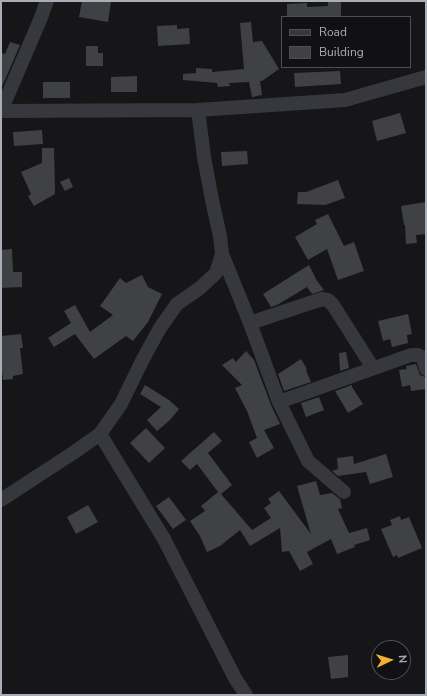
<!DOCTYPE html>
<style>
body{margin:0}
#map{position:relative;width:427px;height:696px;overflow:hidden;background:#161618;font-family:"Nunito Sans",sans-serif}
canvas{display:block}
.frame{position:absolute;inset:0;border:2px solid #a8adb8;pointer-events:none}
.legend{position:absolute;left:281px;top:16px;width:130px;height:52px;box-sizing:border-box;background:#111113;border:1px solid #4d4f55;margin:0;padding:5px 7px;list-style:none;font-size:12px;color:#a8adb8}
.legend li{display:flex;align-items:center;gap:8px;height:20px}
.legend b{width:20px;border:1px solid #4d4f55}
.north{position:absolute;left:371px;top:640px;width:40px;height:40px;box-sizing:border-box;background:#111113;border:1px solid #4d4f55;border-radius:50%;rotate:86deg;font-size:11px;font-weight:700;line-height:16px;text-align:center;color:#a8adb8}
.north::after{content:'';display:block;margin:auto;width:14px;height:18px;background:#f2b134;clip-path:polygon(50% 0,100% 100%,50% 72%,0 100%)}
</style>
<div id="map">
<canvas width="427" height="696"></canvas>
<div class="frame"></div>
<ul class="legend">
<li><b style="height:5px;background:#37383d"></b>Road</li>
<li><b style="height:11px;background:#404145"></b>Building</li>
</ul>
<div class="north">N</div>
</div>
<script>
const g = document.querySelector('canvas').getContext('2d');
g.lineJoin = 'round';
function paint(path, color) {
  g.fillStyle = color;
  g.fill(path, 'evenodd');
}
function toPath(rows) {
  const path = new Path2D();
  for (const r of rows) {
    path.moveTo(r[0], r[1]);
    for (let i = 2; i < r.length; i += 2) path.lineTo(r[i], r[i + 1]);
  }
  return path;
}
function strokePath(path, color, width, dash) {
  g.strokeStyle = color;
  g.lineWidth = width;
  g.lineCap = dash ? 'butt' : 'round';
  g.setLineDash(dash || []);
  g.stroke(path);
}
paint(toPath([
 [82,1,111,1,108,22,79,17],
 [328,1,341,1,341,17,287,17,287,4,307,3,307,7,328,6],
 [251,22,253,42,262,41,279,69,262,81,260,81,262,95,252,97,249,82,229,83,230,86,218,87,217,83,183,80,183,74,196,73,196,68,212,69,212,72,244,69,240,23],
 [177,25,177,29,189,28,190,44,158,46,157,26],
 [10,42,20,45,1,89,1,53,5,54],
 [86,46,98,46,98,53,103,53,103,66,86,66],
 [340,71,341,84,295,87,294,73],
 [137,76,137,92,111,92,111,77],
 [43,82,70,82,70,98,43,98],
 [400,113,406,133,377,141,372,121],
 [42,130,43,144,14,146,13,132],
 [42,148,54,148,55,194,34,206,28,196,31,194,21,172,42,163],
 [247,151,248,164,222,166,221,152],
 [69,178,73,187,65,191,60,182],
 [338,180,345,198,325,205,297,204,298,192,306,192],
 [426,202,426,234,416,235,417,243,406,244,405,225,404,225,401,206],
 [328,214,344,246,354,242,364,271,338,280,327,249,308,260,295,237,317,224,315,220],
 [12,249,13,272,22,272,22,287,1,288,1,250],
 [309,265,317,281,324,290,312,294,307,287,277,305,271,307,263,294],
 [142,275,148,287,162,294,148,322,133,341,126,336,94,359,75,334,54,347,48,338,71,323,64,311,75,305,90,332,113,315,100,306,120,278,126,283],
 [408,314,412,334,407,335,408,343,392,347,390,339,383,341,378,321],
 [21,334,23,348,20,348,23,374,13,376,13,379,3,380,1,361,1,336],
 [246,351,254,360,271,405,280,424,264,430,274,448,257,458,249,442,257,438,247,411,235,388,242,385,222,365,233,358,236,362],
 [346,352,349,368,340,371,339,353],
 [301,359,307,369,306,370,311,382,284,391,278,374],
 [416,364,420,375,425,377,426,389,411,391,410,385,402,387,399,370,407,369,406,366],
 [145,385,169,400,179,409,170,420,157,431,147,420,161,407,140,394],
 [352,385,352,387,363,404,348,413,335,391],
 [319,397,324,410,306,417,301,403],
 [146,428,165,448,149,463,130,443],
 [214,432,222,441,208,453,232,485,221,494,252,530,271,518,264,508,271,503,268,499,279,491,311,534,297,486,316,481,320,495,332,493,340,499,342,508,338,509,349,533,367,528,370,540,354,545,355,547,337,554,331,539,307,552,313,564,300,571,289,551,282,552,280,528,250,546,240,530,220,546,207,552,200,536,190,521,205,511,201,506,218,492,197,464,190,470,181,461],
 [386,454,393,477,370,484,366,472,338,476,332,471,338,469,337,458,353,456,354,464],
 [169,497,186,520,173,529,156,506],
 [88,505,98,522,76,534,67,517],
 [400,516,401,520,409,517,422,548,398,558,397,555,393,557,381,529,392,525,390,520],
 [348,655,348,677,331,679,328,657]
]), '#404145');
strokePath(toPath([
 [1,111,198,110,345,100,426,77],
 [1,111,40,20,47,1],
 [222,254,250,323,279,402,308,461,344,492],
 [250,323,322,299,328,300,333,305,373,368],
 [279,402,411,355,418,355,423,358,426,369],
 [100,434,164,539,235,678,246,695],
 [1,500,73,453,100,434,121,404,142,361,160,328,177,304,200,288,216,273,222,254,220,236,212,200,204,157,198,110]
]), '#37383d', 14);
</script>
